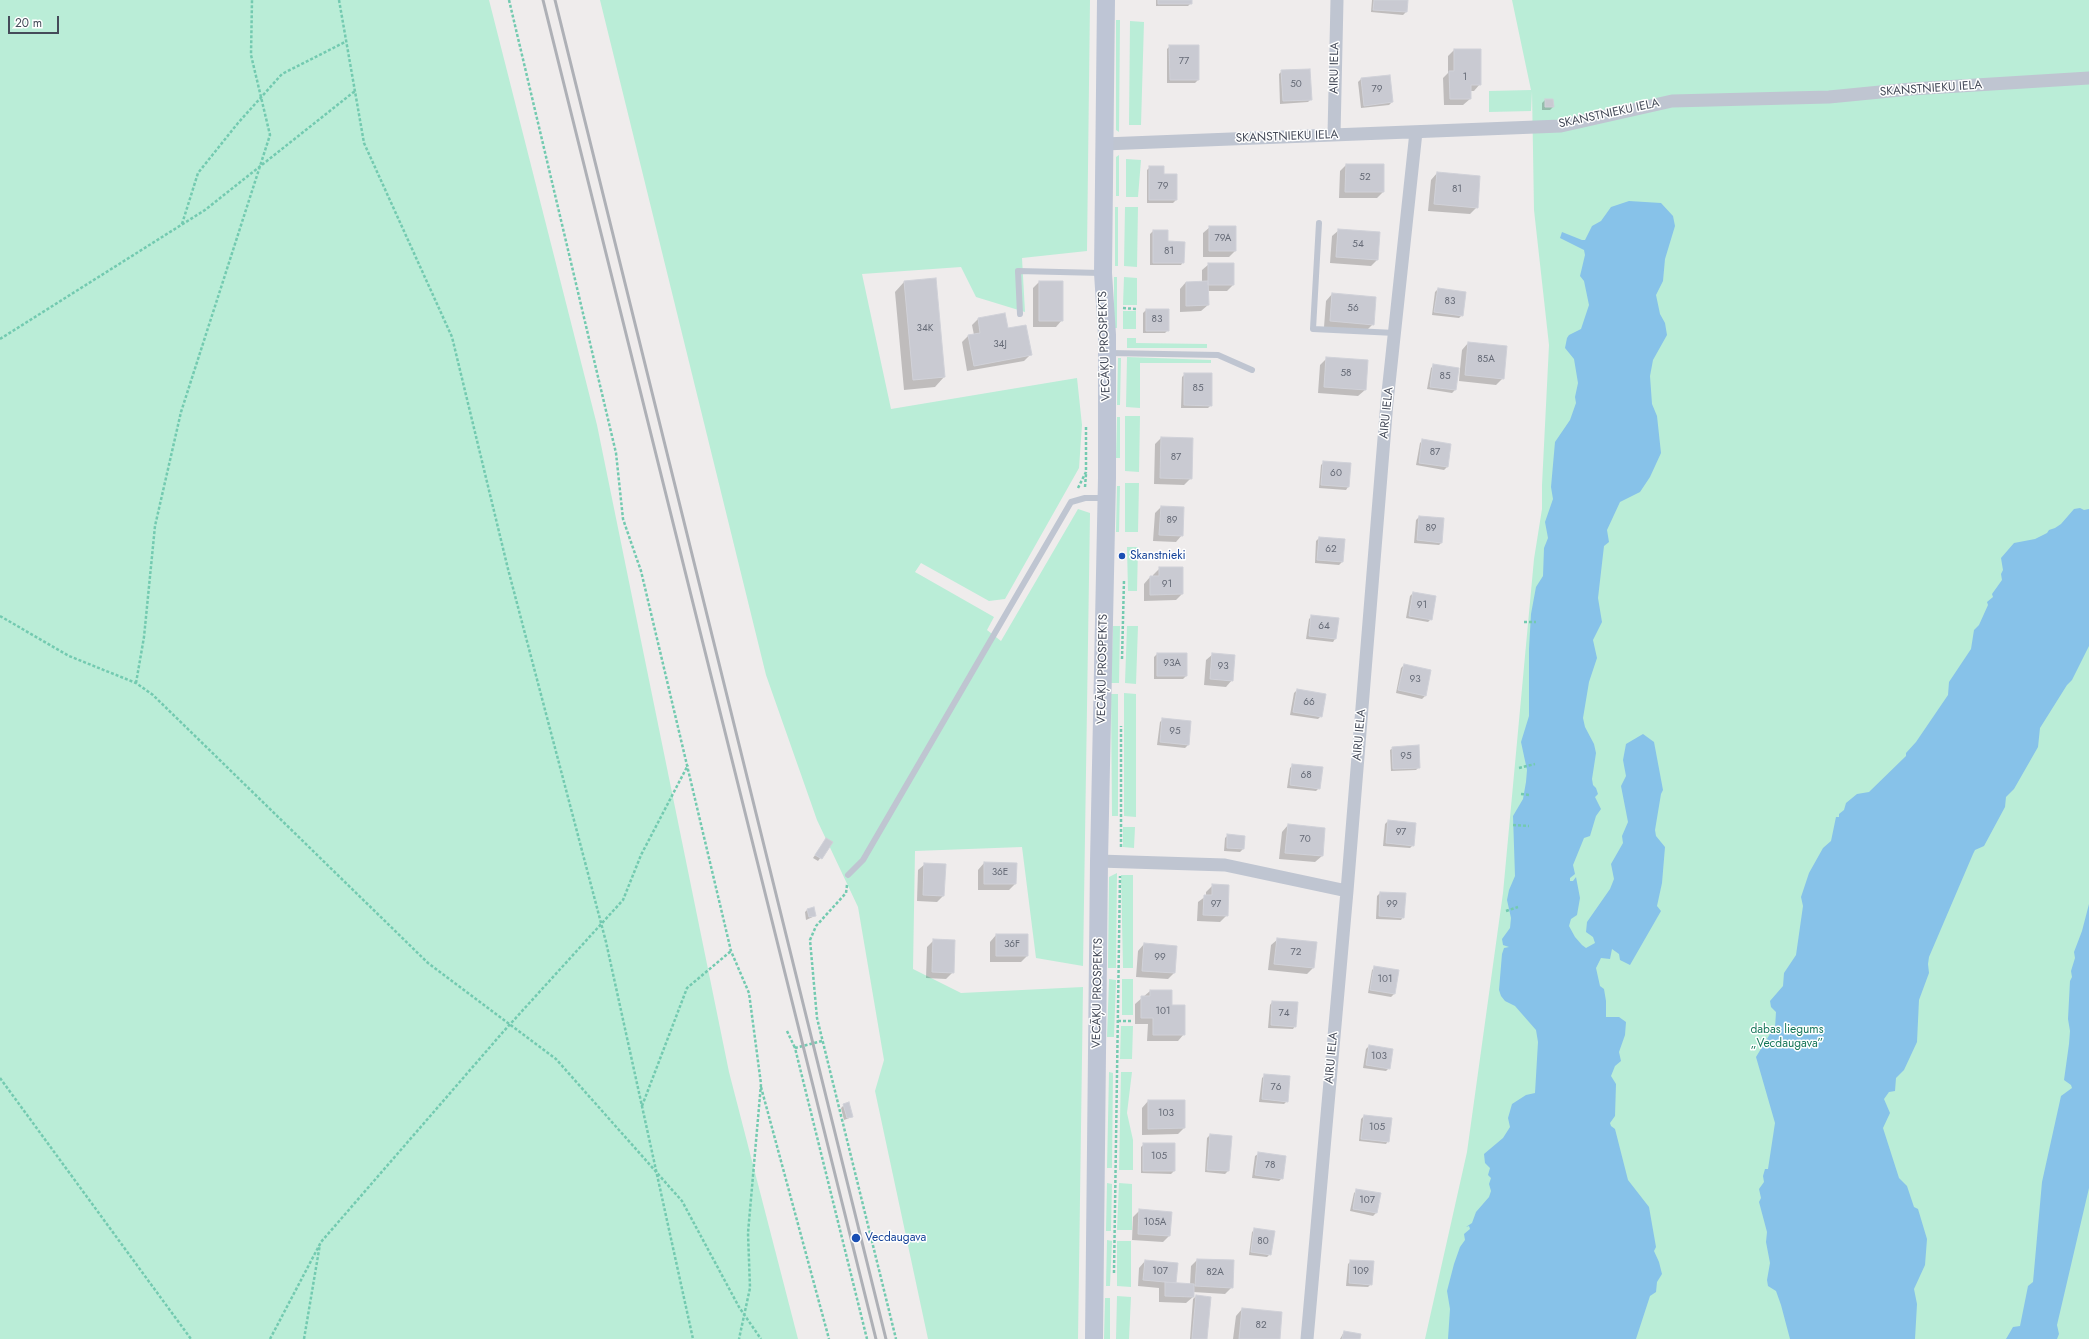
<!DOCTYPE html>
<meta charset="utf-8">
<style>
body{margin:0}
#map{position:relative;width:2089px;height:1339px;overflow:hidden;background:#efecec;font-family:Jost,sans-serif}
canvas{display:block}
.scale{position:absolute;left:8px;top:16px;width:51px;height:18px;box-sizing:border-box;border:2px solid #454b59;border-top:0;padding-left:5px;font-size:12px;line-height:14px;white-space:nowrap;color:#454b59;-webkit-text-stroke:3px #fff;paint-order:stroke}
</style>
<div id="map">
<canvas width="2089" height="1339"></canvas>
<div class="scale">20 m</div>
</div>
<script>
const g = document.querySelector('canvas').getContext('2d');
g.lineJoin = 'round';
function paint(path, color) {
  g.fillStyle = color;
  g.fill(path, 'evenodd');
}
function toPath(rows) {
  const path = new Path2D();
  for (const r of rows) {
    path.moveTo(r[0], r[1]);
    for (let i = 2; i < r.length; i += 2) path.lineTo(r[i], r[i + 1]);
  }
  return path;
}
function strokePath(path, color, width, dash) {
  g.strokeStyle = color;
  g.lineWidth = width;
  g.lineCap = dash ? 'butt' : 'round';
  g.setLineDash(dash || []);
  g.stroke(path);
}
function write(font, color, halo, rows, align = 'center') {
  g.font = font + ' Jost,sans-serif';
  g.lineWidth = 3;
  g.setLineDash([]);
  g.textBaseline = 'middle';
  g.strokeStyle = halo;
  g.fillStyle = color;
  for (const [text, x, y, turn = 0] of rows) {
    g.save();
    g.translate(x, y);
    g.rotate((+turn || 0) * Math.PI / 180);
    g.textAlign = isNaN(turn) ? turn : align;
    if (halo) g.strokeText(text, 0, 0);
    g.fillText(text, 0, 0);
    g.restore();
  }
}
paint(toPath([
 [0,0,489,0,597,425,729,1072,798,1339,0,1339],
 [600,0,1090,0,1087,251,1022,258,1025,312,976,297,961,267,862,274,891,409,1077,378,1082,425,1079,468,1005,599,989,601,921,563,915,572,994,617,987,630,1001,641,1078,509,1090,513,1083,966,1036,958,1022,847,915,851,913,969,961,993,1083,987,1078,1339,928,1339,875,1091,884,1060,858,907,817,820,766,675],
 [1512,0,2089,0,2089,1339,1425,1339,1467,1152,1503,893,1534,559,1542,509,1542,485,1549,345,1534,210,1532,91,1531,111,1489,112,1489,91,1531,90],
 [1116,20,1120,20,1119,132,1116,130],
 [1130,21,1144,22,1141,125,1129,125],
 [1119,155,1119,196,1116,196,1116,157],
 [1126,159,1141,160,1138,197,1126,197],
 [1115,207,1118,207,1118,266,1115,266],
 [1125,207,1138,207,1137,267,1124,266],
 [1114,277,1117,277,1117,328,1114,328],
 [1124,277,1137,278,1137,305,1123,305],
 [1123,311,1136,311,1136,329,1123,329],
 [1127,338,1136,338,1136,343,1207,344,1207,348,1127,348],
 [1127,357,1211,360,1211,363,1140,363,1140,408,1126,407],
 [1118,358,1121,358,1120,405,1117,405],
 [1125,416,1140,416,1139,472,1125,471],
 [1117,417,1120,417,1120,458,1116,458],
 [1125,483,1139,483,1138,532,1125,532],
 [1117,486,1120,486,1119,532,1116,532],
 [1127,547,1138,547,1137,591,1128,591],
 [1113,626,1120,626,1119,683,1111,683],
 [1127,626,1138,626,1136,684,1125,683],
 [1124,693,1136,694,1136,817,1124,816],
 [1111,694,1118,694,1118,816,1112,816],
 [1123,827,1135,827,1134,848,1123,847],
 [1117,873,1116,968,1108,968,1109,877],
 [1121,875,1133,875,1133,968,1123,968],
 [1109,979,1116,980,1114,1037,1107,1037],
 [1122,979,1133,979,1133,1015,1122,1015],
 [1121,1026,1133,1026,1132,1059,1120,1059],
 [1109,1072,1113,1073,1112,1168,1107,1168],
 [1121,1072,1132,1072,1127,1113,1133,1140,1133,1170,1119,1170],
 [1107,1183,1112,1184,1111,1231,1106,1231],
 [1119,1183,1132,1184,1132,1230,1117,1230],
 [1107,1240,1112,1241,1110,1286,1106,1286],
 [1117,1241,1131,1241,1131,1287,1117,1286],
 [1117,1296,1131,1297,1129,1339,1116,1339],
 [1105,1298,1110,1298,1110,1339,1104,1339]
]), '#baedd7');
paint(toPath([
 [1629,201,1661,203,1673,216,1675,226,1665,259,1663,281,1656,295,1660,314,1665,323,1667,335,1653,360,1650,376,1652,404,1657,416,1661,453,1650,477,1640,492,1620,502,1607,530,1609,542,1604,546,1598,598,1602,622,1593,640,1597,658,1589,682,1583,718,1585,727,1594,744,1596,753,1592,779,1593,785,1596,788,1598,794,1595,797,1601,809,1596,816,1590,836,1584,838,1573,865,1575,874,1570,878,1570,881,1573,881,1576,877,1580,898,1577,915,1571,919,1569,926,1575,937,1582,945,1586,948,1595,943,1593,937,1586,932,1587,922,1610,889,1614,879,1611,864,1623,843,1622,836,1628,822,1621,786,1626,776,1623,760,1626,744,1643,734,1654,742,1663,790,1661,794,1655,830,1656,836,1665,847,1662,883,1657,906,1661,911,1630,965,1620,960,1619,954,1612,949,1610,959,1601,958,1596,968,1600,986,1604,989,1606,1001,1606,1017,1619,1017,1626,1022,1625,1035,1619,1052,1621,1061,1615,1066,1611,1076,1616,1084,1615,1116,1610,1123,1611,1126,1615,1129,1628,1180,1649,1207,1656,1247,1654,1251,1659,1262,1662,1274,1657,1282,1656,1292,1650,1296,1636,1339,1448,1339,1450,1309,1447,1291,1454,1264,1460,1247,1465,1240,1464,1234,1470,1229,1469,1226,1466,1227,1472,1223,1476,1212,1489,1197,1491,1191,1489,1184,1491,1178,1488,1175,1490,1168,1485,1163,1484,1154,1503,1138,1510,1127,1508,1118,1512,1104,1526,1095,1535,1093,1538,1042,1536,1030,1515,1006,1505,1001,1501,996,1499,990,1502,954,1504,948,1509,947,1503,945,1502,939,1510,928,1511,918,1507,900,1509,890,1515,876,1513,816,1523,799,1526,782,1527,770,1521,742,1529,716,1529,649,1531,614,1536,587,1543,576,1544,548,1548,538,1545,522,1553,499,1551,487,1555,442,1570,420,1576,403,1575,397,1578,383,1574,359,1565,348,1567,338,1569,335,1581,329,1589,305,1584,281,1580,276,1585,255,1584,250,1560,238,1562,232,1582,240,1585,240,1592,226,1601,221,1611,207],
 [2080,508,2084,510,2089,509,2089,646,2072,680,2067,685,2040,728,2038,747,2014,789,2006,797,2005,807,1984,846,1975,850,1973,854,1929,957,1928,964,1929,973,1919,1000,1917,1042,1904,1070,1896,1078,1895,1091,1889,1092,1884,1099,1890,1113,1883,1128,1899,1178,1907,1186,1914,1207,1918,1209,1927,1239,1925,1265,1914,1289,1917,1304,1915,1339,1790,1339,1781,1305,1776,1291,1768,1286,1767,1280,1770,1263,1766,1242,1767,1232,1759,1202,1761,1198,1759,1189,1764,1182,1763,1176,1765,1169,1768,1169,1775,1123,1756,1057,1773,1029,1775,1028,1776,1012,1771,1007,1770,1001,1783,986,1784,973,1796,955,1803,906,1801,897,1809,873,1823,848,1831,841,1836,817,1839,817,1839,814,1844,810,1846,803,1857,794,1869,792,1906,756,1906,753,1916,742,1948,695,1949,682,1971,649,1974,630,1979,625,1988,605,1987,602,1993,597,1992,594,2002,580,2001,574,2003,570,2001,558,2014,543,2035,539,2047,533,2049,530,2055,528,2061,524,2074,509],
 [2089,904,2089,1188,2057,1325,2059,1334,2057,1339,2006,1339,2013,1327,2020,1326,2028,1286,2033,1282,2042,1182,2061,1096,2072,1088,2071,1085,2064,1080,2069,1044,2070,1031,2068,1019,2070,981,2072,977,2071,971,2075,958,2074,952,2082,931]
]), '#87c2e9');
paint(toPath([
 [1156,0,1191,0,1191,3,1188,6,1156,6],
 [1372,0,1407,0,1406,12,1403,15,1371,12],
 [1170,46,1198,80,1195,83,1167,83,1167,49],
 [1454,50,1480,84,1474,91,1470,91,1470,99,1463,105,1444,105,1443,78,1448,73,1448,56],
 [1282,71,1311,99,1308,102,1280,104,1279,74],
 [1361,79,1392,102,1389,105,1361,108,1358,82],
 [1545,100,1553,107,1550,110,1542,110,1542,103],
 [1346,165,1383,165,1383,192,1377,198,1339,198,1340,171],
 [1150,167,1163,175,1176,200,1173,203,1147,203,1147,170],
 [1437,173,1477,207,1470,214,1428,211,1431,180],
 [1210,227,1235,251,1229,257,1203,257,1203,233],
 [1339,230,1377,260,1371,266,1330,263,1332,236],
 [1153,231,1167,242,1183,262,1181,265,1150,265,1150,234],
 [1209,264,1233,285,1227,291,1207,291,1208,305,1201,311,1180,312,1180,289,1186,282,1202,282,1202,270],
 [904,282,944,377,935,387,904,390,895,292],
 [1039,282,1062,320,1056,327,1033,327,1033,288],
 [1438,289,1462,315,1459,318,1432,315,1435,292],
 [1332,294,1373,324,1366,331,1324,327,1326,301],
 [1146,310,1168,330,1165,333,1143,333,1143,313],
 [1004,314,1007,329,1031,354,1024,361,967,371,962,342,968,336,974,335,972,325,978,319],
 [1468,343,1503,378,1496,385,1459,381,1460,369,1458,369,1455,390,1452,393,1427,389,1431,368,1434,365,1460,369,1462,350],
 [1327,358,1365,390,1358,396,1318,393,1320,365],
 [1185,374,1211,405,1208,408,1181,408,1182,377],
 [1161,438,1192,439,1191,478,1184,485,1154,484,1155,444],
 [1423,440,1447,467,1444,470,1416,465,1420,443],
 [1324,462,1348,487,1346,490,1319,488,1321,465],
 [1161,507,1182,535,1176,542,1153,541,1155,513],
 [1419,517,1442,542,1439,545,1414,543,1416,520],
 [1319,538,1342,562,1339,565,1315,563,1316,541],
 [1160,568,1182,594,1176,600,1144,601,1144,584,1150,577,1153,577,1153,575],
 [1413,593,1431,619,1428,622,1406,618,1410,596],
 [1312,616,1338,619,1335,639,1333,642,1306,639,1309,619],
 [1157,654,1186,676,1183,679,1154,679,1154,657],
 [1213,654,1232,680,1226,687,1204,685,1206,660],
 [1404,665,1425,696,1422,699,1396,693,1401,668],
 [1297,690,1321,716,1318,719,1290,715,1294,693],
 [1163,719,1190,722,1188,745,1185,748,1157,745,1160,722],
 [1393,748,1419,767,1416,770,1391,771,1390,750],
 [1293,765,1319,788,1316,791,1287,788,1290,768],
 [1388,821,1413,845,1410,848,1383,846,1385,824],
 [1288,825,1324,829,1322,856,1315,862,1279,859,1282,832],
 [1228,835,1243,849,1240,852,1224,851,1225,838],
 [824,842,832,842,818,861,813,858],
 [984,863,1015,884,1009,890,978,890,978,870],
 [925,864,943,896,937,902,917,901,918,870],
 [1213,885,1227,915,1220,922,1197,921,1198,902,1206,896,1206,892],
 [1380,893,1403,917,1401,920,1376,919,1377,896],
 [808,909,815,916,806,920,805,912],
 [996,935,1027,956,1021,962,990,962,990,942],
 [1278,939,1313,968,1307,974,1268,970,1271,945],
 [934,940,953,972,946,979,926,978,927,947],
 [1144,944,1174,973,1168,979,1136,977,1138,951],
 [1375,967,1398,970,1394,994,1391,997,1368,993,1372,970],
 [1150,991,1171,1006,1184,1034,1178,1041,1147,1041,1148,1024,1135,1024,1135,1004],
 [1272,1002,1295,1026,1293,1029,1268,1028,1270,1005],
 [1369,1046,1389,1068,1386,1071,1363,1068,1366,1049],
 [1265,1075,1287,1101,1284,1104,1259,1102,1262,1078],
 [1148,1101,1184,1128,1178,1134,1142,1135,1142,1108],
 [844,1105,852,1117,844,1120,841,1108],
 [1364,1116,1388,1141,1386,1144,1359,1141,1361,1119],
 [1210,1135,1228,1171,1225,1174,1205,1172,1207,1138],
 [1144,1144,1174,1171,1171,1174,1141,1173,1141,1147],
 [1258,1154,1282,1178,1279,1181,1252,1178,1255,1156],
 [1357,1190,1376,1213,1373,1216,1350,1211,1354,1193],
 [1140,1210,1169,1236,1163,1242,1132,1240,1133,1217],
 [1255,1229,1270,1254,1267,1257,1249,1255,1252,1232],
 [1197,1260,1232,1287,1225,1294,1193,1292,1193,1297,1186,1303,1159,1302,1159,1288,1138,1286,1139,1268,1145,1261,1175,1284,1190,1285,1191,1266],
 [1351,1261,1371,1284,1368,1287,1346,1286,1348,1264],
 [1196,1296,1206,1339,1190,1339,1193,1299],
 [1242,1309,1279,1339,1233,1339,1236,1316],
 [1344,1332,1359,1339,1340,1339]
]), '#0003');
const building = toPath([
 [1158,0,1192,0,1192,4,1158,4,1158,0],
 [1374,0,1408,0,1407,12,1373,10,1374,0],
 [1169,45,1199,45,1199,80,1170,80,1169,45],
 [1454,49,1481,49,1481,85,1471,85,1471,99,1450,99,1449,71,1454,71,1454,49],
 [1310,69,1312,100,1283,101,1281,70,1310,69],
 [1390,75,1393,102,1364,106,1361,78,1390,75],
 [1545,99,1553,99,1554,107,1545,107,1545,99],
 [1346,164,1384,164,1384,192,1345,192,1346,164],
 [1149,166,1164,166,1164,174,1177,174,1177,200,1149,200,1149,166],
 [1437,172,1480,176,1478,208,1434,204,1437,172],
 [1209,226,1236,226,1236,251,1209,251,1209,226],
 [1338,229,1380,232,1378,260,1336,257,1338,229],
 [1153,230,1168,230,1168,241,1185,242,1184,263,1153,263,1153,230],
 [1208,263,1234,263,1234,285,1208,285,1208,263],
 [936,278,945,377,913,380,904,281,936,278],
 [1039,281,1063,281,1063,321,1039,321,1039,281],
 [1208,281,1209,305,1186,306,1186,282,1208,281],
 [1438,288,1466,292,1463,316,1434,312,1438,288],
 [1332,293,1376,297,1374,325,1330,321,1332,293],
 [1146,309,1169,309,1169,331,1146,331,1146,309],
 [1005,313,1008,328,1026,325,1032,355,974,366,968,335,980,333,978,318,1005,313],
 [1468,342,1507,346,1504,379,1465,375,1468,342],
 [1326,357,1368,360,1366,390,1324,387,1326,357],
 [1433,364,1459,368,1456,390,1430,387,1433,364],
 [1184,373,1212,373,1212,406,1184,405,1184,373],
 [1161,437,1193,438,1192,479,1160,478,1161,437],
 [1422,439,1451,444,1448,467,1419,463,1422,439],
 [1323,461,1351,463,1349,487,1321,485,1323,461],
 [1161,506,1184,507,1183,536,1159,535,1161,506],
 [1419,516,1444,518,1442,543,1417,540,1419,516],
 [1319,537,1345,539,1343,562,1317,560,1319,537],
 [1159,567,1183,567,1183,594,1150,595,1150,576,1159,576,1159,567],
 [1413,592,1436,596,1432,620,1409,616,1413,592],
 [1311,615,1339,618,1336,639,1309,636,1311,615],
 [1157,653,1187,653,1187,676,1157,676,1157,653],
 [1212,653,1235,655,1233,681,1210,679,1212,653],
 [1404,664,1431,670,1426,696,1398,690,1404,664],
 [1297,689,1326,694,1322,717,1293,712,1297,689],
 [1162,718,1191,721,1189,745,1160,742,1162,718],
 [1419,745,1420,768,1393,769,1392,747,1419,745],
 [1292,764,1323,767,1320,789,1290,785,1292,764],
 [1388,820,1416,823,1414,846,1386,843,1388,820],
 [1288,824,1325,828,1323,856,1285,853,1288,824],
 [1227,834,1245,836,1244,849,1227,848,1227,834],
 [826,838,833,842,822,859,815,855,826,838],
 [984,862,1017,863,1016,884,984,884,984,862],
 [924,863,946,864,944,896,923,895,924,863],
 [1212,884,1229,885,1228,916,1203,915,1204,895,1212,895,1212,884],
 [1380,892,1406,893,1404,918,1379,916,1380,892],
 [814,907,816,916,809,917,807,909,814,907],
 [996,934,1028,934,1028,956,996,956,996,934],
 [1277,938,1317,942,1314,968,1274,964,1277,938],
 [933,939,955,940,954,973,932,972,933,939],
 [1144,943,1177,946,1175,973,1142,971,1144,943],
 [1374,966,1399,970,1395,994,1370,990,1374,966],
 [1150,990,1172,990,1172,1005,1185,1005,1185,1035,1153,1035,1153,1018,1141,1018,1141,996,1150,996,1150,990],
 [1272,1001,1298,1002,1296,1027,1271,1025,1272,1001],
 [1369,1045,1393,1049,1390,1069,1366,1065,1369,1045],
 [1264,1074,1290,1076,1288,1102,1262,1099,1264,1074],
 [1148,1100,1185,1100,1185,1128,1148,1129,1148,1100],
 [849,1102,853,1117,847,1118,843,1104,849,1102],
 [1364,1115,1392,1118,1389,1142,1361,1139,1364,1115],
 [1210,1134,1232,1136,1229,1171,1207,1170,1210,1134],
 [1143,1143,1175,1143,1175,1171,1143,1171,1143,1143],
 [1258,1152,1286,1156,1283,1179,1255,1175,1258,1152],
 [1356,1189,1381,1193,1377,1213,1353,1209,1356,1189],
 [1139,1209,1172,1212,1170,1236,1138,1234,1139,1209],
 [1254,1228,1275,1231,1271,1255,1251,1252,1254,1228],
 [1197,1259,1234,1260,1233,1288,1195,1286,1197,1259],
 [1145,1260,1178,1263,1176,1283,1143,1280,1145,1260],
 [1350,1260,1374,1261,1372,1285,1349,1283,1350,1260],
 [1165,1282,1194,1284,1194,1297,1165,1296,1165,1282],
 [1196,1295,1211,1297,1207,1339,1192,1339,1196,1295],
 [1242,1308,1282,1312,1280,1339,1239,1339,1242,1308],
 [1344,1331,1361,1334,1360,1339,1342,1339,1344,1331]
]);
paint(building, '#c9cad2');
strokePath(building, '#d0d1d8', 1);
strokePath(toPath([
 [339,0,364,143,452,337,508,569,606,942,693,1339],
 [509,0,616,453,623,519,641,571,731,951,749,993,761,1084,748,1233,750,1288,739,1339],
 [182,224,198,173,238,123,282,74,347,41],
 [1123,308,1136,309],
 [0,339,205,210,355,91],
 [1085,487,1086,474],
 [1078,488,1086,472,1086,425],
 [0,616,69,656,136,683,153,695,428,963,556,1059,682,1201,739,1307,761,1339],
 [1524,622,1536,622],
 [1122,659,1124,580],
 [136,683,144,637,155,526,181,412,270,135,251,55,252,0],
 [1519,768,1535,764],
 [1521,794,1530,795],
 [1513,825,1529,826],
 [1121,847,1121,726],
 [847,885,846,893,816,926,810,940,817,1018,896,1339],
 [1506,911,1518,907],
 [1118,1021,1133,1021],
 [787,1031,795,1048],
 [822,1041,795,1048,867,1339],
 [0,1078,191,1339],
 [761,1087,829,1339],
 [642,1106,687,988,731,951],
 [1114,1273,1120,876],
 [270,1339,321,1242,503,1032,623,900,641,855,688,765],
 [304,1339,320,1244]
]), '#73cab0', 2.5, [3, 2]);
strokePath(toPath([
 [1319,223,1313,329,1395,333],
 [1020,314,1018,271,1101,273],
 [1109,353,1218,355,1252,370],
 [848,875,863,860,1071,502,1085,498,1104,498]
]), '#bfc5d1', 6);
strokePath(toPath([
 [1334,135,1337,0],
 [1104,144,1561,126,1672,101,1829,97,1911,89,2089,78],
 [1099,861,1225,865,1347,891],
 [1307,1339,1347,891,1387,402,1416,132]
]), '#bfc5d1', 13);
strokePath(toPath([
 [1094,1339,1099,861,1107,478,1107,335,1103,273,1106,0]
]), '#bec5d5', 18);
strokePath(toPath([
 [543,0,876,1339],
 [555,0,886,1339]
]), '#aeb0b6', 3);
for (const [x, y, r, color] of [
 [1122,556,4,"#1a4fb4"],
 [856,1238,5,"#1a4fb4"]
]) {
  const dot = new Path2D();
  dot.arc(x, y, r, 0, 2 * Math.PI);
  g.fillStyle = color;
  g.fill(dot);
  strokePath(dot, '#fff', 1.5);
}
write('10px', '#666b77', null, [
 ["77",1184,62],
 ["1",1465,78],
 ["50",1296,85],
 ["79",1377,90],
 ["52",1365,178],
 ["79",1163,187],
 ["81",1457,190],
 ["79A",1223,239],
 ["54",1358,245],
 ["81",1169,252],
 ["83",1450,302],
 ["56",1353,309],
 ["83",1157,320],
 ["34K",925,329],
 ["34J",1000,345],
 ["85A",1486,360],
 ["58",1346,374],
 ["85",1445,377],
 ["85",1198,389],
 ["87",1435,453],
 ["87",1176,458],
 ["60",1336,474],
 ["89",1172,521],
 ["89",1431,529],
 ["62",1331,550],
 ["91",1167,585],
 ["91",1422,606],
 ["64",1324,627],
 ["93A",1172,664],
 ["93",1223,667],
 ["93",1415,680],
 ["66",1309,703],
 ["95",1175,732],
 ["95",1406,757],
 ["68",1306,776],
 ["97",1401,833],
 ["70",1305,840],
 ["36E",1000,873],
 ["97",1216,905],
 ["99",1392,905],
 ["36F",1012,945],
 ["72",1296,953],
 ["99",1160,958],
 ["101",1385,980],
 ["101",1163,1012],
 ["74",1284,1014],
 ["103",1379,1057],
 ["76",1276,1088],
 ["103",1166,1114],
 ["105",1377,1128],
 ["105",1159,1157],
 ["78",1270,1166],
 ["107",1367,1201],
 ["105A",1155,1223],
 ["80",1263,1242],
 ["107",1160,1272],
 ["109",1361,1272],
 ["82A",1215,1273],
 ["82",1261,1326]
]);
write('12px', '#454b59', '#fff', [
 ["AIRU IELA",1335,68,-89],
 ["SKANSTNIEKU IELA",1931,89,-4],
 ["SKANSTNIEKU IELA",1609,114,-12],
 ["SKANSTNIEKU IELA",1287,137,-2],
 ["VECĀĶU PROSPEKTS",1105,346,-92],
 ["AIRU IELA",1387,413,-84],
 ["VECĀĶU PROSPEKTS",1103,669,-89],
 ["AIRU IELA",1360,735,-85],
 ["VECĀĶU PROSPEKTS",1098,993,-89],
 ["AIRU IELA",1332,1058,-85]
]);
write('12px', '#164399', '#fff', [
 ["Skanstnieki",1130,556],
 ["Vecdaugava",865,1238]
], 'left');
write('12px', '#18775a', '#fff', [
 ["dabas liegums",1787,1030],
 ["„Vecdaugava”",1787,1044]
]);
</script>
